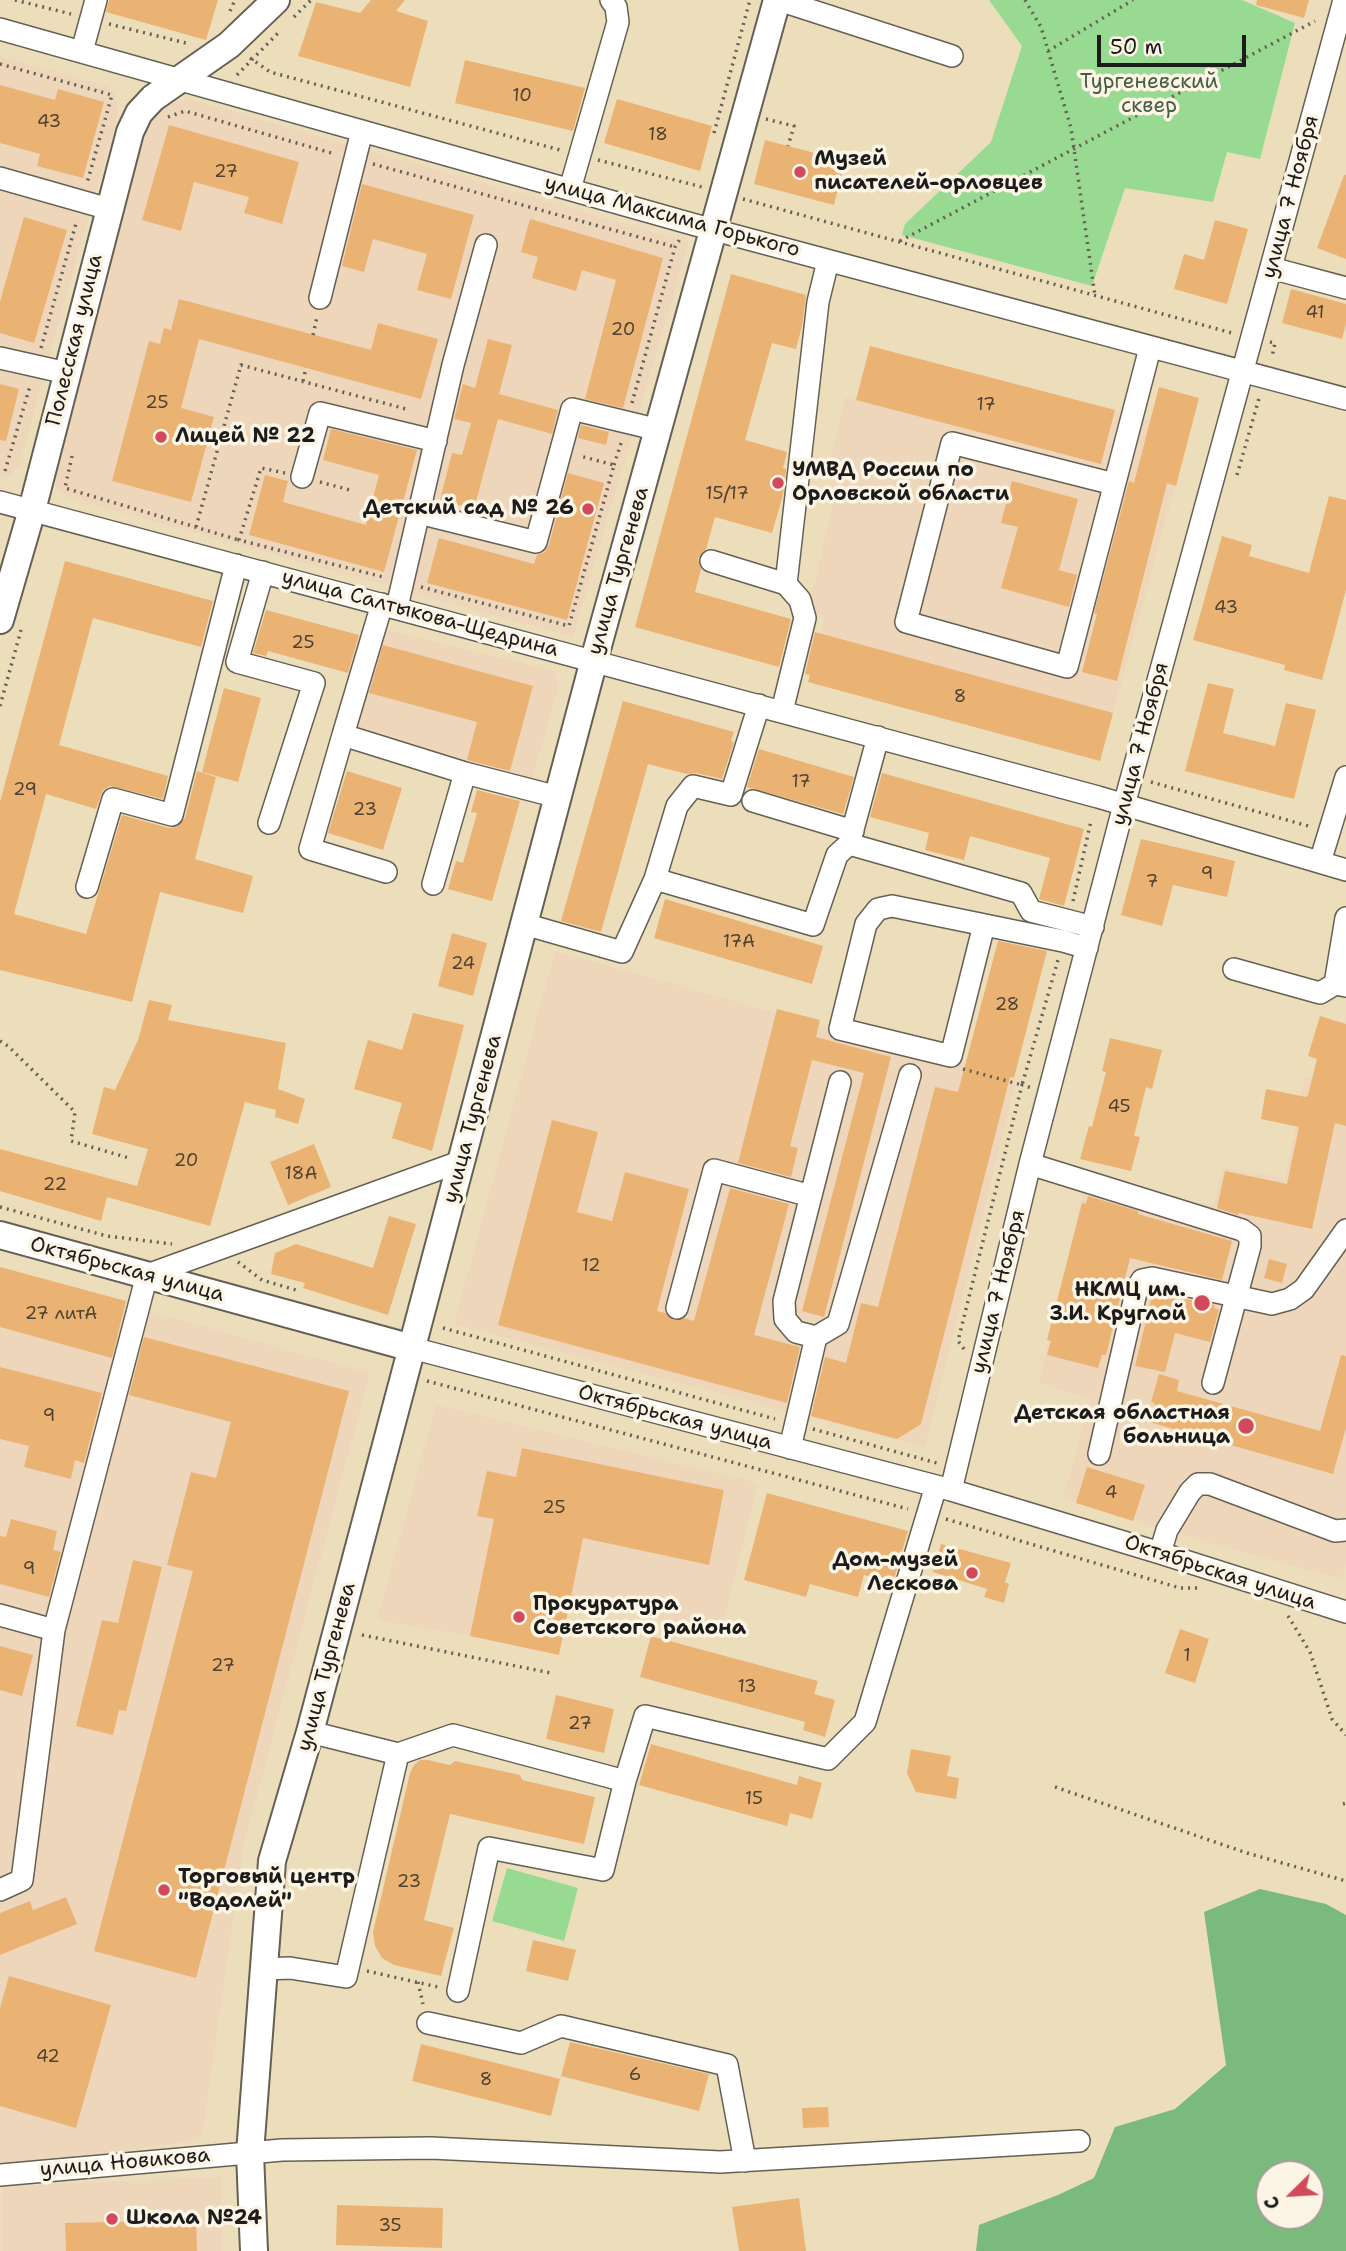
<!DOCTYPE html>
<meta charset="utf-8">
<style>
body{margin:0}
#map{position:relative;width:1346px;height:2251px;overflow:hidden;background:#ecdeba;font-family:"Shantell Sans",sans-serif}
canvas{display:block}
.north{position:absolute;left:1255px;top:2160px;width:70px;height:70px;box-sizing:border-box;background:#fcf5e5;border:2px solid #a29e95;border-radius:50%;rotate:246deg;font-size:19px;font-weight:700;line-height:28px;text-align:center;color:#1c1c1c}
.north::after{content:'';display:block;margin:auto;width:24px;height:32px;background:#d1495b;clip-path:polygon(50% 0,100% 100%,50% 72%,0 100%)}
.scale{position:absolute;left:1097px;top:35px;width:149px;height:32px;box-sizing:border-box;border:4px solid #1c1c1c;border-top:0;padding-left:9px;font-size:21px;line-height:24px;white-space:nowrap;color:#1c1c1c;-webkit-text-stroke:5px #fcf5e5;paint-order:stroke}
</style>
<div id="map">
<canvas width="1346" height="2251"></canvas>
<div class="north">С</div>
<div class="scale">50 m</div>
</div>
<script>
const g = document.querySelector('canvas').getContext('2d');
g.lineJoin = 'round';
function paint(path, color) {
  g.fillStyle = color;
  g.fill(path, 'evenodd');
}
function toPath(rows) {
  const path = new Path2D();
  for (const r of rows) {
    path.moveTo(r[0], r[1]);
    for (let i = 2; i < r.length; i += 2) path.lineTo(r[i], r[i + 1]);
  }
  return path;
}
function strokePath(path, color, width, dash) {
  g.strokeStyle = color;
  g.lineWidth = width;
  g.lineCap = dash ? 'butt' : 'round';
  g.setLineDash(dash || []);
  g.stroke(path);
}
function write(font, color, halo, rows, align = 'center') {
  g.font = font + ' "Shantell Sans",sans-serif';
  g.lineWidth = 7;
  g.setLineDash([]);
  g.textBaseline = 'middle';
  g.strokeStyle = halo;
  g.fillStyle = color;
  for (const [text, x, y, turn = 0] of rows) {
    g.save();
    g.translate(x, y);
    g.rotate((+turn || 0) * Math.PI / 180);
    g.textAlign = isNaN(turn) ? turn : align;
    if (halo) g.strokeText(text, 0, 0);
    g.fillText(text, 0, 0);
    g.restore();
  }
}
paint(toPath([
 [0,56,107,86,114,92,117,103,117,115,19,466,9,476,0,477],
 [189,99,689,242,573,637,66,497,57,487,55,473,147,125,157,111,170,104],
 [870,346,1150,420,1159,387,1199,398,1100,761,808,682,825,617,808,612,841,470,829,467,845,397,856,400],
 [372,626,554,671,559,686,528,792,340,735],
 [555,951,1016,1080,925,1447,454,1324],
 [1305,1077,1346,1086,1346,1563,1341,1579,1133,1521,1063,1498,1091,1399,1039,1383,1084,1189,1199,1223,1204,1204,1214,1205,1223,1167,1285,1178],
 [0,1270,370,1373,244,1844,202,2139,0,2170],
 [436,1405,758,1483,721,1633,571,1597,470,1636,377,1620],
 [221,2177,223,2251,2,2251,2,2186]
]), '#eed6bb');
paint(toPath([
 [989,0,1242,0,1295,23,1260,159,1227,152,1213,202,1125,188,1092,286,902,235,905,224,991,142,1022,46],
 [507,1868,578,1888,564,1941,492,1921]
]), '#98da92');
paint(toPath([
 [1260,1889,1326,1904,1346,1915,1346,2251,976,2251,979,2225,1058,2195,1094,2178,1115,2127,1175,2109,1226,2065,1204,1912],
 [1269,2174,1311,2174,1311,2216,1269,2216]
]), '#7aba7c');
paint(toPath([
 [109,0,218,0,206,40,106,12],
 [371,0,405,0,396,11,428,21,410,87,298,56,316,2,360,13],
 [1257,0,1309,0,1304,18,1256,5],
 [465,60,585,88,573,131,455,103],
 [0,85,55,100,58,89,104,102,83,178,37,166,40,154,0,143],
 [617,99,712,126,700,171,604,143],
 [169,125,299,162,282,224,244,213,249,197,194,182,181,231,142,220],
 [765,140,845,161,834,205,754,184],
 [1344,175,1346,175,1346,259,1317,248],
 [362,184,474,215,451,299,417,290,427,254,373,239,364,272,342,266],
 [24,217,67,230,34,343,0,333,0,302],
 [530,219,663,258,623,408,585,399,616,280,582,270,576,291,532,278,538,257,521,252],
 [1215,220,1248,229,1227,304,1174,289,1184,254,1204,260],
 [731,274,806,295,802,326,796,349,772,343,745,440,787,452,783,468,786,469,783,495,772,533,715,517,706,549,698,558,701,569,695,592,791,619,779,667,635,627],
 [1291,289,1346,304,1346,324,1342,339,1282,323],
 [179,299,371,350,378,323,438,339,421,399,199,339,181,408,214,417,191,502,112,481,149,341,160,344,164,328,171,330],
 [488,339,512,345,499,394,558,410,552,434,498,419,474,509,440,500,452,453,462,455,471,423,454,419,463,384,475,388],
 [870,346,1115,410,1101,464,856,400],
 [0,384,19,389,6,441,0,440],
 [1159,387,1199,398,1176,486,1167,483,1117,681,1082,672,1097,614,1094,613,1129,481,1134,483],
 [581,425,609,432,606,445,578,438],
 [331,429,417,450,384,572,249,535,265,475,288,481,283,502,366,525,379,475,323,460],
 [568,473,604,483,567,620,427,583,439,538,534,564,537,555,545,552,549,545],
 [1012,481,1078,499,1059,570,1077,575,1069,607,1001,588,1018,527,1001,523],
 [1329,496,1346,500,1346,590,1322,680,1284,670,1285,665,1193,640,1222,536,1252,545,1249,556,1309,573],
 [65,561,213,601,201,647,93,618,59,745,168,776,163,799,110,786,103,790,96,809,46,794,14,914,86,934,122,815,169,828,176,827,185,818,197,771,216,777,195,859,253,876,243,913,160,892,132,1002,0,970,0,802],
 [266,610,359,635,348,673,268,651,266,656,253,653],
 [815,632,1113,713,1100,761,808,682,810,675,805,674],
 [383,645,533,686,510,771,467,760,477,722,369,693],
 [1208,683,1234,689,1223,733,1275,746,1286,703,1316,710,1294,799,1185,771],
 [224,688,261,698,238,782,202,772],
 [623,701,734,732,731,741,734,742,722,779,696,773,687,774,648,764,601,932,561,921],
 [759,749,854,777,843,814,747,787],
 [347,771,402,788,383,850,328,833],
 [882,773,1084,829,1064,906,1039,899,1050,858,970,836,964,860,925,850,929,833,870,817],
 [477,790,520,801,492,901,448,889,456,861,463,863,477,813,471,812],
 [1141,839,1235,861,1227,897,1173,885,1162,926,1121,915],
 [665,899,823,946,812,984,654,938],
 [452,933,487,943,473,996,438,986],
 [998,941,1047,951,1014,1078,1010,1077,921,1424,897,1439,811,1416,825,1357,846,1363,861,1303,878,1307,935,1087,958,1092],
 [149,1000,172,1005,168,1020,286,1043,278,1089,305,1099,298,1124,275,1117,276,1110,245,1102,210,1226,107,1197,101,1221,0,1191,0,1149,137,1186,148,1149,92,1134,104,1087,115,1090,138,1040],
 [777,1009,820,1020,816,1037,891,1057,824,1317,802,1311,864,1073,812,1060,790,1146,798,1148,791,1177,738,1163],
 [413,1013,464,1025,432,1151,392,1138,402,1103,354,1089,368,1040,402,1050],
 [1320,1016,1346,1024,1346,1126,1335,1123,1312,1229,1239,1213,1238,1215,1217,1208,1225,1171,1287,1184,1299,1127,1261,1119,1266,1089,1306,1097,1308,1095,1317,1059,1308,1056],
 [1110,1038,1162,1050,1152,1089,1146,1087,1134,1136,1140,1137,1131,1171,1080,1159,1089,1126,1092,1127,1106,1072,1102,1071],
 [552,1120,598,1132,577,1212,612,1221,625,1172,689,1189,657,1311,665,1313,673,1320,684,1318,694,1321,730,1188,789,1204,754,1335,800,1347,787,1403,498,1325],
 [314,1144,331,1187,288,1205,270,1162],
 [1088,1196,1138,1211,1138,1214,1232,1241,1222,1280,1130,1258,1106,1355,1102,1355,1098,1368,1047,1355,1051,1341,1047,1340,1082,1203,1086,1204],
 [389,1216,416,1224,388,1315,303,1288,305,1283,271,1274,275,1253,296,1244,373,1268],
 [1269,1259,1287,1264,1282,1283,1264,1278],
 [0,1267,126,1301,112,1358,0,1327],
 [1153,1292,1215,1305,1214,1308,1219,1310,1210,1342,1175,1333,1165,1372,1135,1366],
 [144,1337,349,1391,196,1978,94,1951,193,1571,167,1565,191,1472,216,1478,231,1422,129,1395],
 [1341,1355,1346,1356,1346,1428,1333,1474,1149,1422,1155,1403,1151,1402,1159,1374,1179,1380,1177,1391,1320,1431],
 [0,1367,102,1393,84,1463,75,1460,71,1479,24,1467,29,1446,0,1439],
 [522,1448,724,1490,709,1565,583,1538,559,1655,470,1636,494,1519,477,1516,487,1471,516,1477],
 [1087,1467,1145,1485,1133,1521,1076,1503],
 [767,1493,908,1531,893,1583,864,1575,858,1597,810,1584,806,1597,744,1580],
 [11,1519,57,1531,53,1550,61,1552,49,1597,0,1584,0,1536,6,1537],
 [941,1544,1011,1563,1005,1582,1009,1584,1004,1603,984,1597,987,1589,933,1572],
 [133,1560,162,1567,126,1711,119,1710,113,1735,76,1726,102,1620,118,1623],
 [1180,1629,1209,1639,1195,1683,1165,1673],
 [651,1636,818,1681,814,1694,835,1700,825,1737,803,1730,805,1722,640,1677],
 [0,1646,33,1655,22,1696,0,1690],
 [556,1695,614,1709,604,1753,546,1739],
 [651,1744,797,1785,799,1776,822,1783,812,1819,790,1813,787,1826,639,1785],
 [911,1749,951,1756,947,1776,959,1778,956,1799,916,1792,907,1773],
 [420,1760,428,1760,450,1765,455,1761,520,1775,522,1780,595,1797,584,1844,450,1814,424,1920,454,1928,441,1976,394,1965,382,1958,375,1946,373,1932,410,1773,414,1765],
 [66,1897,77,1924,0,1955,0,1913,30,1901,33,1910],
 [533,1940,576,1950,568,1981,526,1971],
 [9,1976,111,2005,76,2128,0,2106,0,2008],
 [570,2042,709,2074,699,2111,561,2076],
 [421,2044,560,2079,551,2116,412,2081],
 [828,2107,829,2127,803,2128,802,2108],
 [799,2198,806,2251,739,2251,732,2207],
 [337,2205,443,2208,442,2248,336,2245],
 [196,2220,197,2251,66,2251,65,2223]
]), '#eab374');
const minor = toPath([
 [779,0,952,56],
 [0,29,692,224,1346,399],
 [82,51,96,0],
 [0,178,109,209],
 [570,189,618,22,616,7,611,0],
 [1271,268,1346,288],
 [320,298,362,131],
 [0,358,67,373],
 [302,477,320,413,436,441],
 [1114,484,952,443,906,622,1067,667,1150,348],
 [0,502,1098,797,1346,870],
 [419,513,536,542,572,409,659,430],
 [711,561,786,584,818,302,828,261],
 [263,572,237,662,314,683,269,823],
 [382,604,343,735,465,773,558,797],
 [397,607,453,365,486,245],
 [759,705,731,795,693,786,677,806,655,879,813,925,837,855,849,844],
 [782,711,805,618,800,600,786,584],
 [343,735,310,849,386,872],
 [878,737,849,844,1021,893,1031,911,1093,927],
 [753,801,853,831],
 [1320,862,1346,777],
 [433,884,465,773],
 [87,887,113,799,172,815,236,565],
 [524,924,622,952,655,879],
 [984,925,951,1056,840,1029,866,924,878,909,892,906,1063,941,1087,948],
 [1234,969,1320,993,1335,984],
 [1346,986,1335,984,1346,918],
 [1030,1164,1242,1230,1250,1236,1250,1246,1213,1383],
 [677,1308,714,1170,811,1196],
 [816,1337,796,1332,785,1319,784,1301,840,1082],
 [412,1348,951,1490,1160,1553,1346,1612],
 [790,1448,816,1337,838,1324,910,1075],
 [1099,1454,1137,1288,1142,1280,1152,1278,1272,1304,1290,1299,1304,1289,1346,1230],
 [951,1490,1030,1164,1124,805,1344,0],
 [1160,1553,1167,1530,1190,1492,1198,1484,1210,1484,1335,1531,1346,1530],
 [0,1615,54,1630],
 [398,1754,453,1735,625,1781,603,1870,489,1848,458,1991],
 [625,1781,645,1716,828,1759,865,1722,936,1486],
 [0,1890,22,1880,54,1630,147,1275,462,1161],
 [263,1969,290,1968,346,1977,398,1754,310,1732],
 [428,2023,521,2043,561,2026,727,2065,745,2161],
 [0,2175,282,2150,431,2148,720,2162,1079,2141]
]);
const major = toPath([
 [0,620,32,510,130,132,139,113,153,98,229,45,276,0],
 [0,1235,412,1348],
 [254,2251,250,2153,272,1861,310,1732,594,660,777,0]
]);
strokePath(minor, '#656053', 24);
strokePath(major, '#656053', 30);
strokePath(toPath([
 [15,0,71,14],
 [1025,0,1041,27,1071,128,1095,296],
 [230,11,235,0],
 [294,17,311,0],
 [109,24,190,44],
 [1048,51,1133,0],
 [250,58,270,72,560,150],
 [0,64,112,95,87,183],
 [237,75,281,30],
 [168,117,185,111,335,154],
 [766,119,794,126,788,146],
 [714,133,750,0],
 [598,160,702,187],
 [373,164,675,247],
 [743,199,1232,333],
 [900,241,1315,21],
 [313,335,317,317],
 [1270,342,1275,343,1272,357],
 [41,348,77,220],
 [303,381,306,368],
 [632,403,675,247,680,239],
 [72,456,65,488,239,540],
 [614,465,622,440],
 [5,471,30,386],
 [285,473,261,468,239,540,383,577],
 [1237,475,1260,395],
 [320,482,350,490],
 [196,527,241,365,410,410],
 [421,587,569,626,614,465,580,456],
 [0,706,21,630],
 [1151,782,1312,827],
 [1073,901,1091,821],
 [0,1041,8,1046,75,1112,71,1141,129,1158],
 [963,1069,1022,1085,1058,960],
 [0,1207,107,1236,172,1244],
 [238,1262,262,1280,296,1290],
 [443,1328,775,1419],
 [964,1349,958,1341,1022,1085,1032,1088],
 [427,1381,908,1509],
 [813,1429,937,1463],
 [946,1519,1180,1588,1201,1588],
 [1288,1616,1310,1652,1332,1719,1346,1735],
 [362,1635,551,1673],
 [1055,1787,1247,1853,1346,1881],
 [1343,1804,1346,1803],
 [367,1971,438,1987],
 [418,1982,423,2004]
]), '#656053', 3.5, [2, 5]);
strokePath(minor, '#fff', 21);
strokePath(major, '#fff', 26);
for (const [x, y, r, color] of [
 [800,172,7,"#d1495b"],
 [161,437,7,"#d1495b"],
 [778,483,7,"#d1495b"],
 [588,509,7,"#d1495b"],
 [1202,1303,9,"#d1495b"],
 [1246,1426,9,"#d1495b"],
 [972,1573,7,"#d1495b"],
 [519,1617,7,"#d1495b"],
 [164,1890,7,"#d1495b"],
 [112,2219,7,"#d1495b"]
]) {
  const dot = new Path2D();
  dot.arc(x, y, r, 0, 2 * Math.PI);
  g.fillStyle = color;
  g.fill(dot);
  strokePath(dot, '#fcf5e5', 2.5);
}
write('18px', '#504232', null, [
 ["10",522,96],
 ["43",49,122],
 ["18",658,135],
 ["27",226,172],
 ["41",1315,313],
 ["20",623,330],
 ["25",157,403],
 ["17",986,405],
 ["15/17",727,494],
 ["43",1226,608],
 ["25",303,643],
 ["8",960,697],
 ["17",801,782],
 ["29",25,790],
 ["23",365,810],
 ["9",1207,874],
 ["7",1152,882],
 ["17А",739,942],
 ["24",463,964],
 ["28",1007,1005],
 ["45",1119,1107],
 ["20",186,1161],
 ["18А",301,1174],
 ["22",55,1185],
 ["12",591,1266],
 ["27 литА",61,1314],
 ["9",49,1416],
 ["4",1111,1493],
 ["25",554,1508],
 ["9",29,1569],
 ["1",1187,1656],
 ["27",223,1666],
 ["13",747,1687],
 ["27",580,1724],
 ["15",754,1799],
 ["23",409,1882],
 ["42",48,2057],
 ["6",635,2075],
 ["8",486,2080],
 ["35",390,2226]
]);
write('21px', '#475e45', '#fcf5e5', [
 ["Тургеневский",1149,83],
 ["сквер",1149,107]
]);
write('bold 21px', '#1c1c1c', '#fcf5e5', [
 ["Музей",814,160],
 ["писателей-орловцев",814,184],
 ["Лицей № 22",175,437],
 ["УМВД России по",792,471],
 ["Орловской области",792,495],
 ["Детский сад № 26",574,509,"right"],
 ["НКМЦ им.",1186,1291,"right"],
 ["З.И. Круглой",1186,1315,"right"],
 ["Детская областная",1230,1414,"right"],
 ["больница",1230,1438,"right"],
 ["Дом-музей",958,1561,"right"],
 ["Лескова",958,1585,"right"],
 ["Прокуратура",533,1605],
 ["Советского района",533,1629],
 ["Торговый центр",178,1878],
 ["\"Водолей\"",178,1902],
 ["Школа №24",126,2219]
], 'left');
write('21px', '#1c1c1c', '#fcf5e5', [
 ["улица 7 Ноября",1291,197,-75],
 ["улица Максима Горького",672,217,15],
 ["Полесская улица",75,340,-76],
 ["улица Тургенева",619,571,-74],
 ["улица Салтыкова-Щедрина",420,614,15],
 ["улица 7 Ноября",1141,744,-75],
 ["улица Тургенева",473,1119,-75],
 ["Октябрьская улица",127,1270,15],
 ["улица 7 Ноября",999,1292,-76],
 ["Октябрьская улица",675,1418,15],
 ["Октябрьская улица",1220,1573,18],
 ["улица Тургенева",327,1667,-75],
 ["улица Новикова",125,2163,-5]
]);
</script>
